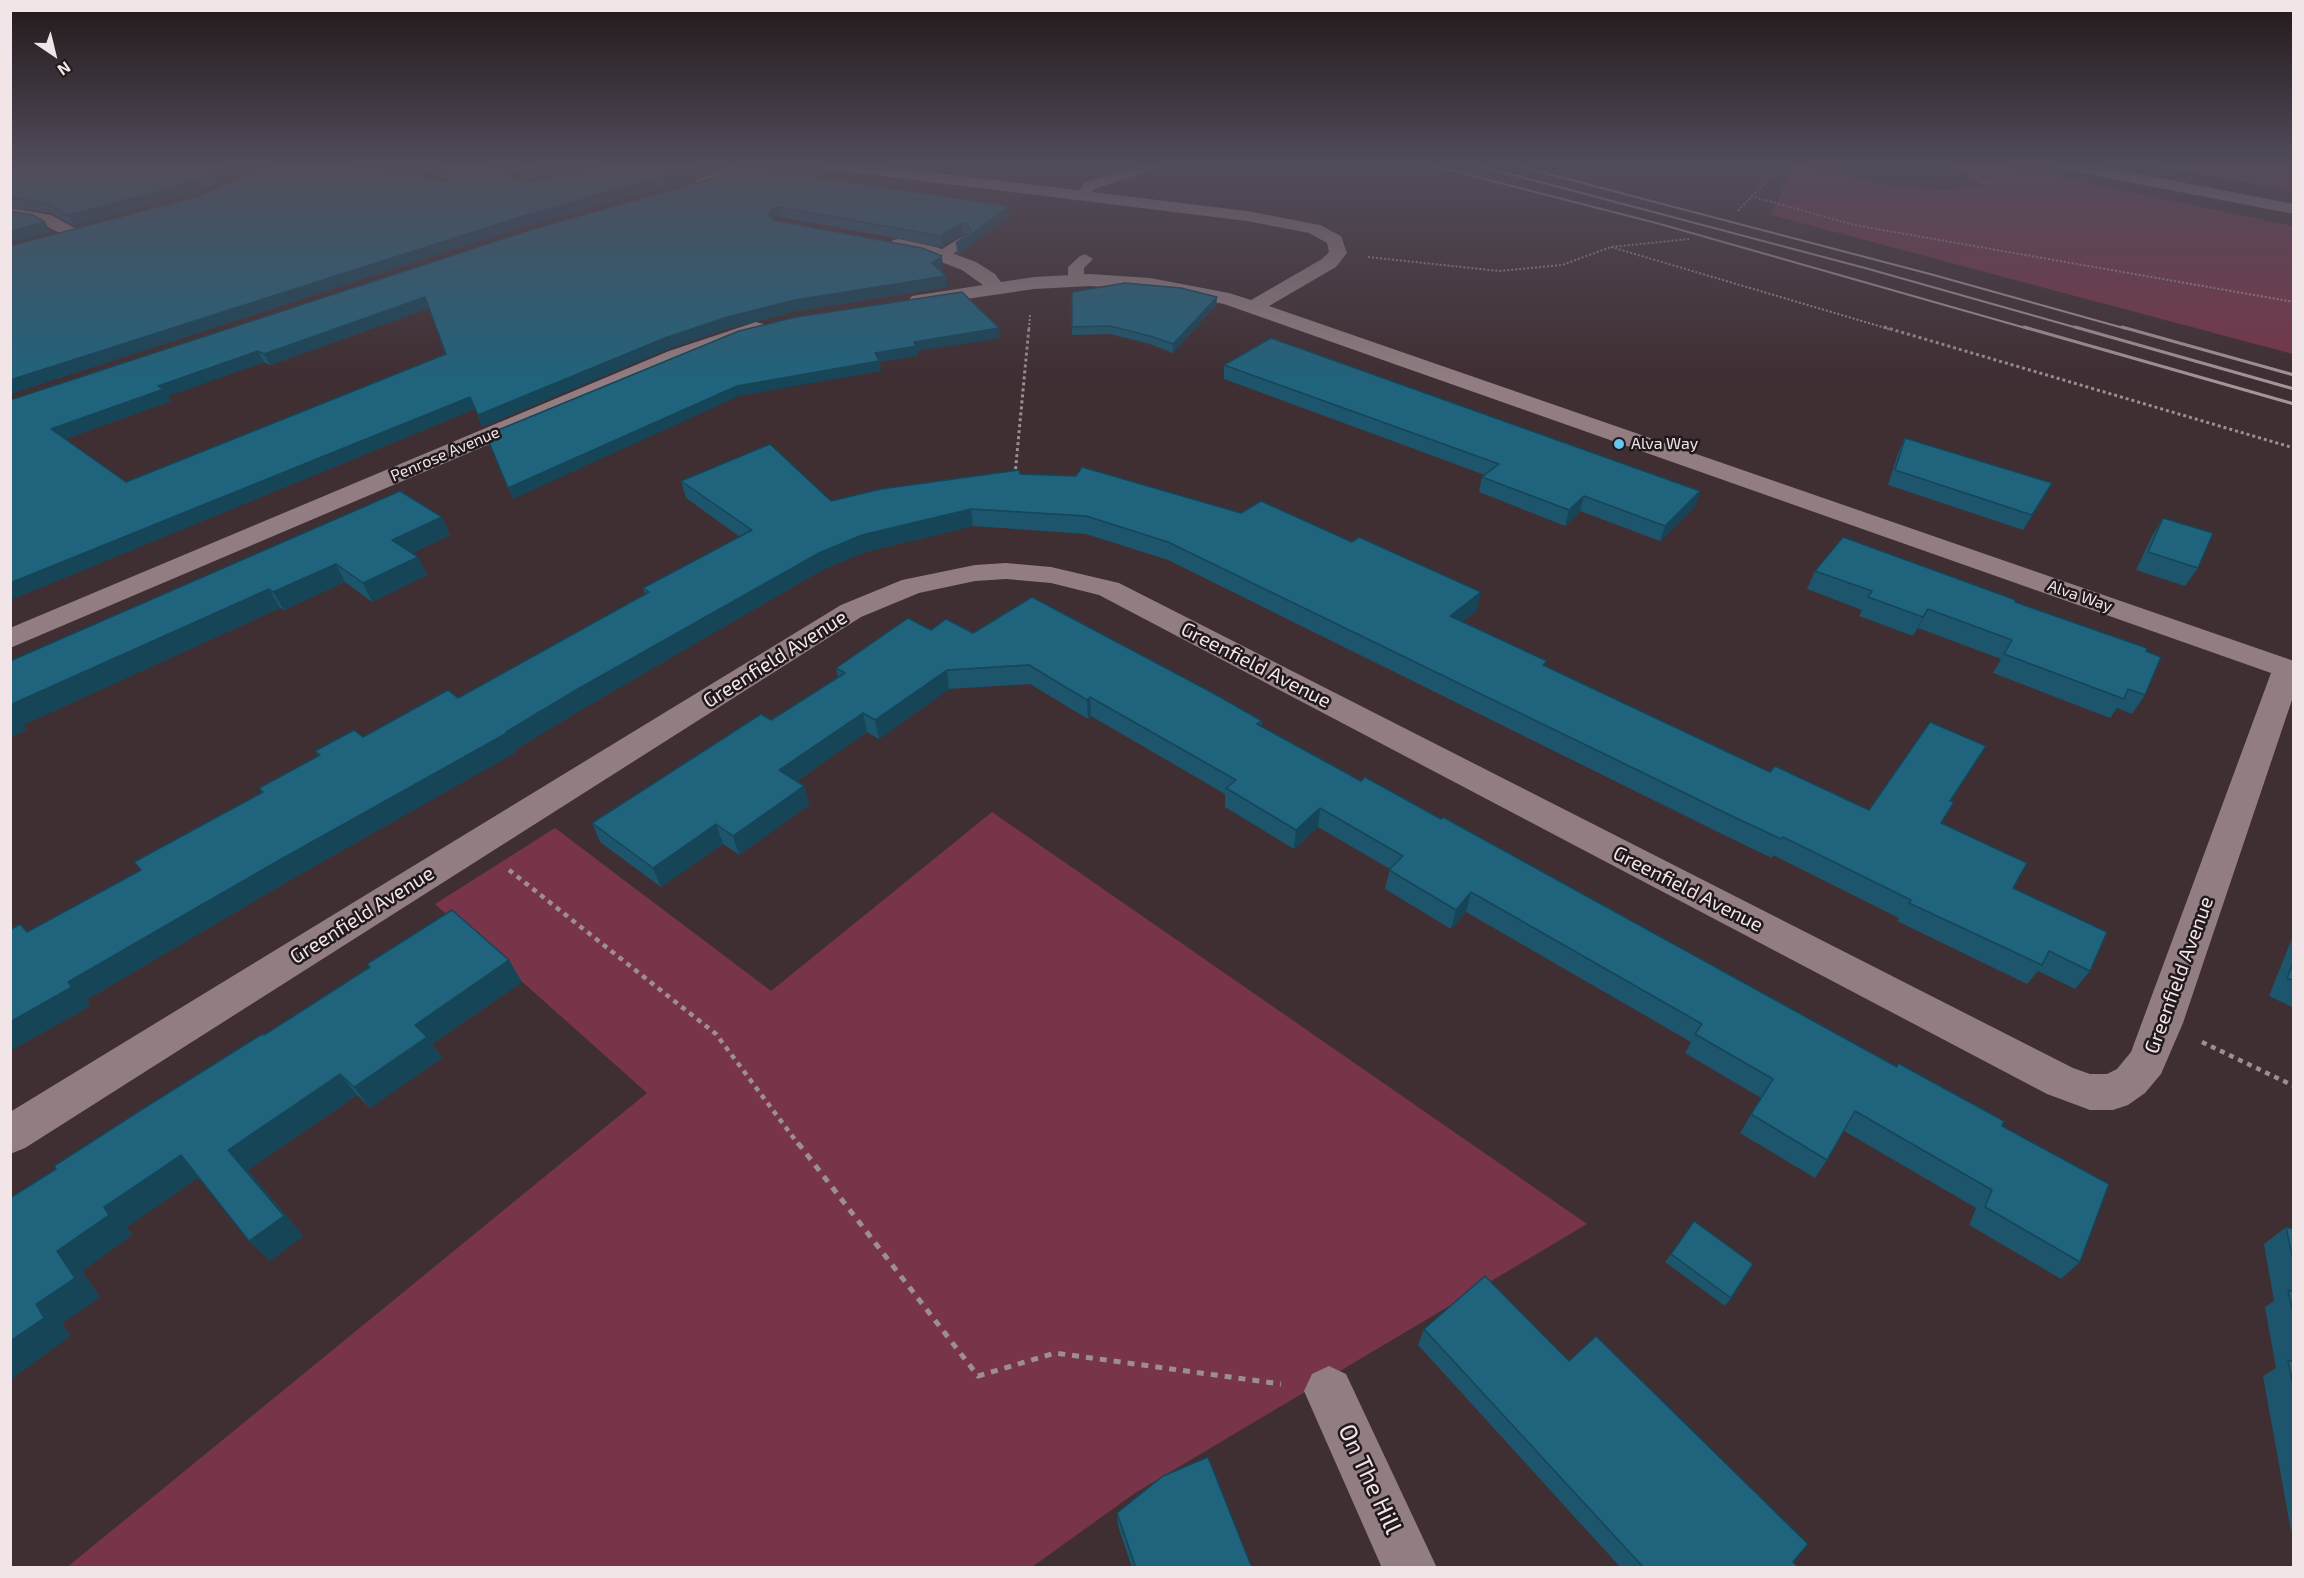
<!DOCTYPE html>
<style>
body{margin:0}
#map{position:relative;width:2304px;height:1578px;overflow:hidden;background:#3f2e32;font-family:"Exo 2",sans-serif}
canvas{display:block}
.frame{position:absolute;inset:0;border:12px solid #f1e5e8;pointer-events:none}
.north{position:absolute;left:24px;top:24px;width:60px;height:60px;-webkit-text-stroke:4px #21191b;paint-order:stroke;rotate:145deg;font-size:16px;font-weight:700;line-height:24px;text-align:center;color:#f1e5e8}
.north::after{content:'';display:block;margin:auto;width:21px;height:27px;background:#f1e5e8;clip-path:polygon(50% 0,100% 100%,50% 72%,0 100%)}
</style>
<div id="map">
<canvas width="2304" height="1578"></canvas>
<div class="frame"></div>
<div class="north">N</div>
</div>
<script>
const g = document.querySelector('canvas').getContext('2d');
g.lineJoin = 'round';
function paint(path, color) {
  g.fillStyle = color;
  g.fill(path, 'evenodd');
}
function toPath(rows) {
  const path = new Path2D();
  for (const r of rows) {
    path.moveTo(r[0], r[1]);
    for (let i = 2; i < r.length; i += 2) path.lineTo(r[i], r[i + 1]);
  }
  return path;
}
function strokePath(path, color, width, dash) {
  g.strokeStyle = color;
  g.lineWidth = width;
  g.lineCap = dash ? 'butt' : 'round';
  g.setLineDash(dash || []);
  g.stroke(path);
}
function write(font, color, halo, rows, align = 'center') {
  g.font = font + ' "Exo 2",sans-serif';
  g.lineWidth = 5;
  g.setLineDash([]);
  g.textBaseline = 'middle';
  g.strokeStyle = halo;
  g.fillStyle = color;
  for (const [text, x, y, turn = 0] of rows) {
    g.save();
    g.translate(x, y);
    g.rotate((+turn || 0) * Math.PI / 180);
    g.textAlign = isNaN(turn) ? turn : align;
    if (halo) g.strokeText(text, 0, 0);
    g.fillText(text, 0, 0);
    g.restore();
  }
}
paint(toPath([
 [1794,164,1886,185,1944,190,1982,186,1948,164,1997,164,2293,226,2293,354,1771,215],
 [2145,164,2293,164,2293,191],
 [992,812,1587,1224,1135,1493,1032,1567,66,1568,647,1093,435,904,555,828,771,991]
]), '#78354a');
strokePath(toPath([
 [1956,164,1988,184],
 [2006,164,2027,168],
 [1751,196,1854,225,2294,302],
 [1738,211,1782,164],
 [1611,247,1889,329],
 [1368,257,1499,271,1562,265,1611,247,1689,239],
 [1029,329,1030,315]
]), '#9c8e91', 2, [2, 2]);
strokePath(toPath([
 [1884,327,2294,448],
 [1015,475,1029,327]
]), '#9c8e91', 3, [3, 3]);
strokePath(toPath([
 [509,870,716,1034,799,1145],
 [2202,1042,2294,1086]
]), '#9c8e91', 4.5, [5, 5]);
strokePath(toPath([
 [798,1143,978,1376,1055,1353,1281,1384]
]), '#9c8e91', 5, [7, 7]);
paint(toPath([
 [1143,164,1164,164,1162,167,1094,189,1088,198,1083,199,1076,195,1084,183,1143,164],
 [963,236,968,237,970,240,968,243,946,259,936,259,933,256,936,253,963,236],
 [1085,254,1093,259,1084,268,1084,281,1082,284,1070,284,1068,281,1068,267,1080,256,1085,254]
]), '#927e82');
paint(toPath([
 [737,164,759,164,757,167,709,188,697,188,695,184,697,180,737,164],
 [817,164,865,164,1247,211,1320,225,1341,236,1347,253,1336,267,1269,306,2294,661,2294,694,2183,1023,2161,1074,2145,1093,2128,1105,2113,1110,2090,1110,2047,1094,1099,595,1051,583,1006,579,975,581,919,593,861,617,25,1148,10,1154,10,1112,841,605,902,580,975,565,1006,563,1051,567,1119,583,2073,1068,2090,1074,2107,1074,2117,1069,2131,1052,2271,673,1224,304,1150,290,1090,286,1034,289,919,306,912,304,909,300,912,296,983,285,962,270,923,255,893,248,890,244,893,240,899,239,936,247,976,262,995,274,1001,282,1034,277,1090,274,1150,278,1229,293,1251,300,1322,259,1329,252,1327,243,1309,233,1247,221,825,169,817,164],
 [10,208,51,215,78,230,81,234,78,238,72,239,40,223,10,218,10,208],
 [756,322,763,324,766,328,763,332,685,361,10,648,10,628,669,351,756,322],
 [1329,1366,1346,1374,1437,1568,1382,1568,1304,1391,1312,1374,1329,1366]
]), '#927e82');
paint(toPath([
 [2053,164,2087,164,2294,204,2294,214,2061,169,2053,164]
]), '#927e82');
strokePath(toPath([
 [1426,164,1660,224,2029,329],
 [1472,164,1865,268,2081,329],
 [1510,164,1930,274,2127,329]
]), '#a39598', 2);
strokePath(toPath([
 [2024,327,2294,404],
 [2075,327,2294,389],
 [2122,327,2294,375]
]), '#a39598', 3);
paint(toPath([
 [10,164,260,164,190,194,74,226,51,213,10,207],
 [365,164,489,164,525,183,601,166,599,164,731,164,703,176,523,227,10,394,10,246,441,182,446,179,423,172],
 [499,164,599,164,530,180],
 [1048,164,1079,164,1070,171],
 [714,178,1009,206,1010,216,959,254,957,253,956,243,966,235,962,234,942,247,781,217,775,218,773,220,943,266,939,270,946,276,947,287,798,311,726,329,668,349,482,427,475,409,10,600,10,400],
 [429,308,446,354,126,482,65,439,171,401,168,396,264,362,270,365],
 [1217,297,1216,305,1173,353,1150,344,1110,334,1072,335,1072,327],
 [1224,365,1700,491,1695,506,1660,541,1580,511,1565,526,1479,492,1482,477,1485,475,1224,379],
 [1905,438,2044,498,2023,530,1888,485,1898,453],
 [1020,474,1477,610,1462,622,1546,666,1770,772,1869,810,1986,746,1951,801,1941,824,2013,888,2090,971,2075,989,2038,971,2027,984,1897,921,1899,918,1773,855,1772,858,1726,836,1168,560,1086,534,973,526,865,552,822,570,584,708,515,750,516,752,290,880,86,1000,90,1006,10,1051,10,930,28,932,141,870,134,862,262,793,259,788,318,756,315,751,363,737,458,698,645,594,643,588,740,537,686,498,681,481,831,501],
 [442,517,450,535,412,553,418,557,427,575,372,602,345,582,284,610,280,608,23,725,27,730,10,737,10,661],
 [2163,518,2198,568,2185,586,2136,570,2152,536],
 [1815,571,2015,602,2146,651,2145,695,2132,714,2117,708,2110,718,1993,673,2001,659,1918,628,1913,636,1859,616,1862,610,1807,589],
 [931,630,973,633,1262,721,1261,727,1361,781,1896,1066,1898,1063,2002,1126,2080,1262,2061,1279,1969,1225,1976,1208,1844,1131,1827,1160,1815,1178,1740,1133,1761,1098,1685,1053,1691,1042,1466,912,1451,929,1385,889,1390,869,1318,827,1294,849,1225,807,1225,794,1091,716,1088,719,1030,684,949,689,879,739,867,732,797,781,804,786,809,805,739,855,723,844,661,887,600,842,592,823,771,720,838,677,836,668],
 [2294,933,2294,1008,2269,996],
 [509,960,522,982,432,1044,442,1058,370,1108,357,1095,248,1170,303,1236,270,1261,249,1241,199,1177,127,1227,132,1235,82,1271,100,1297,62,1323,70,1336,10,1380,10,1198,369,967,367,964],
 [2286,1227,2294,1229,2294,1532,2291,1531,2263,1376,2276,1368,2265,1307,2274,1301,2264,1244],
 [1671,1254,1731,1298,1725,1306,1665,1262],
 [1424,1329,1569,1361,1799,1568,1621,1568,1418,1345],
 [1117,1513,1252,1568,1132,1568,1118,1526]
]), '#1c556c');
paint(toPath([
 [233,164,260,164,190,194,74,226,68,215],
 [553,164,599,164,530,180,527,170],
 [706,164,731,164,703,176,523,227,10,394,10,380,520,217],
 [759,164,771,164,759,168],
 [1070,164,1079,164,1070,171],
 [1009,206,1010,216,959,254,958,244],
 [779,207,781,217,775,218,770,224,768,214,773,208],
 [45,222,51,232,10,243,10,231],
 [961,224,962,234,942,247,940,236],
 [942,256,943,266,933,274,932,263],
 [946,276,947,287,798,311,726,329,668,349,482,427,478,415,665,338,724,318,795,300],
 [425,297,429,308,270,365,264,354],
 [1217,297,1216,305,1173,353,1173,344],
 [999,328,1000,338,917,351,918,356,880,362,881,371,739,396,513,499,508,488,737,386,875,353,914,342],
 [258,351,264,362,168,396,171,401,59,441,51,429,158,386],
 [470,397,475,409,10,600,10,583],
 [2052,483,2044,498,2023,530,2032,515],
 [1700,491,1695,506,1660,541,1665,526],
 [1584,496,1580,511,1565,526,1569,510],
 [971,509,973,526,865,552,822,570,584,708,515,750,516,752,290,880,86,1000,90,1006,10,1051,10,1022,68,982,276,862,506,732,576,690,819,553,862,535],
 [442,517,450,535,401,558,392,540],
 [418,557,427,575,372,602,363,583],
 [336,564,345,582,284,610,273,592],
 [269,589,280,608,23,725,27,730,10,737,10,705],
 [1481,592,1477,610,1447,634,1450,616],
 [1928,609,1918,628,1913,636,1923,617],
 [947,670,949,689,879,739,875,720],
 [1090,697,1091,716,1088,719,1087,700],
 [863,713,867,732,785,789,779,770],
 [804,786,809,805,739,855,733,836],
 [1320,808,1318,827,1294,849,1296,830],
 [716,824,723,844,661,887,653,868],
 [1471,892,1466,912,1451,929,1456,910],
 [509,960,522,982,432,1044,442,1058,370,1108,354,1087,415,1025],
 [340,1074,357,1095,248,1170,303,1236,270,1261,249,1241,228,1150],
 [181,1155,202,1175,127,1227,132,1235,82,1271,100,1297,62,1323,70,1336,10,1380,10,1341,36,1304,57,1251,104,1207]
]), '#164558');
const building = toPath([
 [10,164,233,164,185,184,68,215,45,203,10,197,10,164],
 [272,164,339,164,417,174,441,182,451,177,447,171,426,164,489,164,525,183,601,166,602,164,706,164,520,217,10,380,10,246,199,196,272,164],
 [515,164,553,164,527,170,515,164],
 [741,166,1009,206,958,244,956,243,971,231,967,224,961,224,940,236,779,207,773,208,768,214,773,220,922,248,942,256,932,263,946,276,795,300,724,318,665,338,478,415,470,397,10,583,10,400,533,229,714,178,741,166],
 [425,297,446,354,126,482,51,429,164,389,158,386,258,351,264,354,425,297],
 [10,211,33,215,45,222,10,231,10,211],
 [1125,283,1181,288,1217,297,1173,344,1150,336,1110,326,1072,327,1072,292,1125,283],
 [962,292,999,328,914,342,916,346,875,353,879,361,737,386,508,488,486,435,739,331,796,317,962,292],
 [1271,338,1700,491,1665,526,1584,496,1569,510,1482,477,1499,464,1224,365,1271,338],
 [1905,438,2052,483,2032,515,1895,470,1905,438],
 [770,444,831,501,881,489,1019,470,1020,474,1076,476,1082,467,1241,513,1261,501,1352,542,1359,537,1481,592,1450,616,1547,661,1543,665,1770,772,1775,766,1869,810,1930,722,1986,746,1950,801,1954,802,1941,823,2027,863,2013,888,2107,932,2090,971,2049,951,2042,965,1909,903,1911,900,1783,837,1781,839,1734,817,1168,542,1086,516,971,509,862,535,819,553,576,690,506,732,507,733,276,862,68,982,72,987,10,1022,10,930,20,924,27,932,141,870,134,862,263,792,259,788,320,755,315,751,354,730,363,737,448,690,458,698,649,592,643,588,752,530,681,481,770,444],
 [400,491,442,517,392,540,418,557,363,583,336,564,273,592,269,589,10,705,10,661,400,491],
 [2163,518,2213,533,2198,568,2148,552,2163,518],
 [1843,537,2016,600,2015,602,2147,648,2146,651,2161,657,2145,695,2128,689,2124,699,2004,654,2012,640,1928,609,1923,617,1868,597,1872,591,1815,571,1843,537],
 [1032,597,1213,693,1262,721,1257,724,1361,781,1365,777,1441,819,1443,817,1897,1067,1898,1063,2004,1121,2002,1126,2109,1184,2080,1262,1985,1207,1992,1190,1855,1111,1827,1160,1751,1114,1773,1079,1695,1034,1702,1024,1471,892,1456,910,1389,870,1403,856,1320,808,1296,830,1226,788,1236,780,1090,697,1087,700,1029,665,947,670,875,720,863,713,779,770,804,786,733,836,716,824,653,868,592,823,761,714,771,720,845,673,836,668,908,618,931,630,946,619,973,633,1032,597],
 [452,910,509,960,415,1025,427,1037,354,1087,340,1074,228,1150,284,1216,249,1241,181,1155,104,1207,109,1215,57,1251,75,1278,36,1304,44,1318,10,1341,10,1198,56,1169,54,1166,141,1110,262,1034,264,1035,370,967,367,964,452,910],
 [2294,961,2294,981,2287,978,2294,961],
 [1694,1221,1753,1264,1731,1298,1671,1254,1694,1221],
 [2286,1227,2294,1229,2294,1264,2286,1227],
 [1485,1276,1569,1361,1596,1336,1808,1544,1793,1562,1799,1568,1644,1568,1424,1329,1485,1276],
 [2288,1290,2294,1292,2294,1317,2288,1290],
 [2288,1360,2294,1362,2294,1390,2288,1360],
 [1208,1457,1252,1568,1136,1568,1117,1513,1163,1476,1208,1457]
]);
paint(building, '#20637d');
strokePath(building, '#164558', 1.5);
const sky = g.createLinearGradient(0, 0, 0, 385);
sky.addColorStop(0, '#23191c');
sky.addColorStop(0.43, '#524c5a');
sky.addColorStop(1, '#524c5a00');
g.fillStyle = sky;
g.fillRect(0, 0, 2304, 385);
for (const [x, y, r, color] of [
 [1619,444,6,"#64c5ee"]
]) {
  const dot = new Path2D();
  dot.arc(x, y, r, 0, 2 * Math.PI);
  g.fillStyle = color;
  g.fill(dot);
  strokePath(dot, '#21191b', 2);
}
write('16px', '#f1e5e8', '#21191b', [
 ["Alva Way",1631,444]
], 'left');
write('16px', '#f1e5e8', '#21191b', [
 ["Penrose Avenue",445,454,-23],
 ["Alva Way",2080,596,19]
]);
write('20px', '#f1e5e8', '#21191b', [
 ["Greenfield Avenue",775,659,-32],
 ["Greenfield Avenue",1256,665,27],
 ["Greenfield Avenue",1688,889,27],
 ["Greenfield Avenue",362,915,-32],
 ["Greenfield Avenue",2179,975,-70]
]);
write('24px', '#f1e5e8', '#21191b', [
 ["On The Hill",1370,1479,65]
]);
</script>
